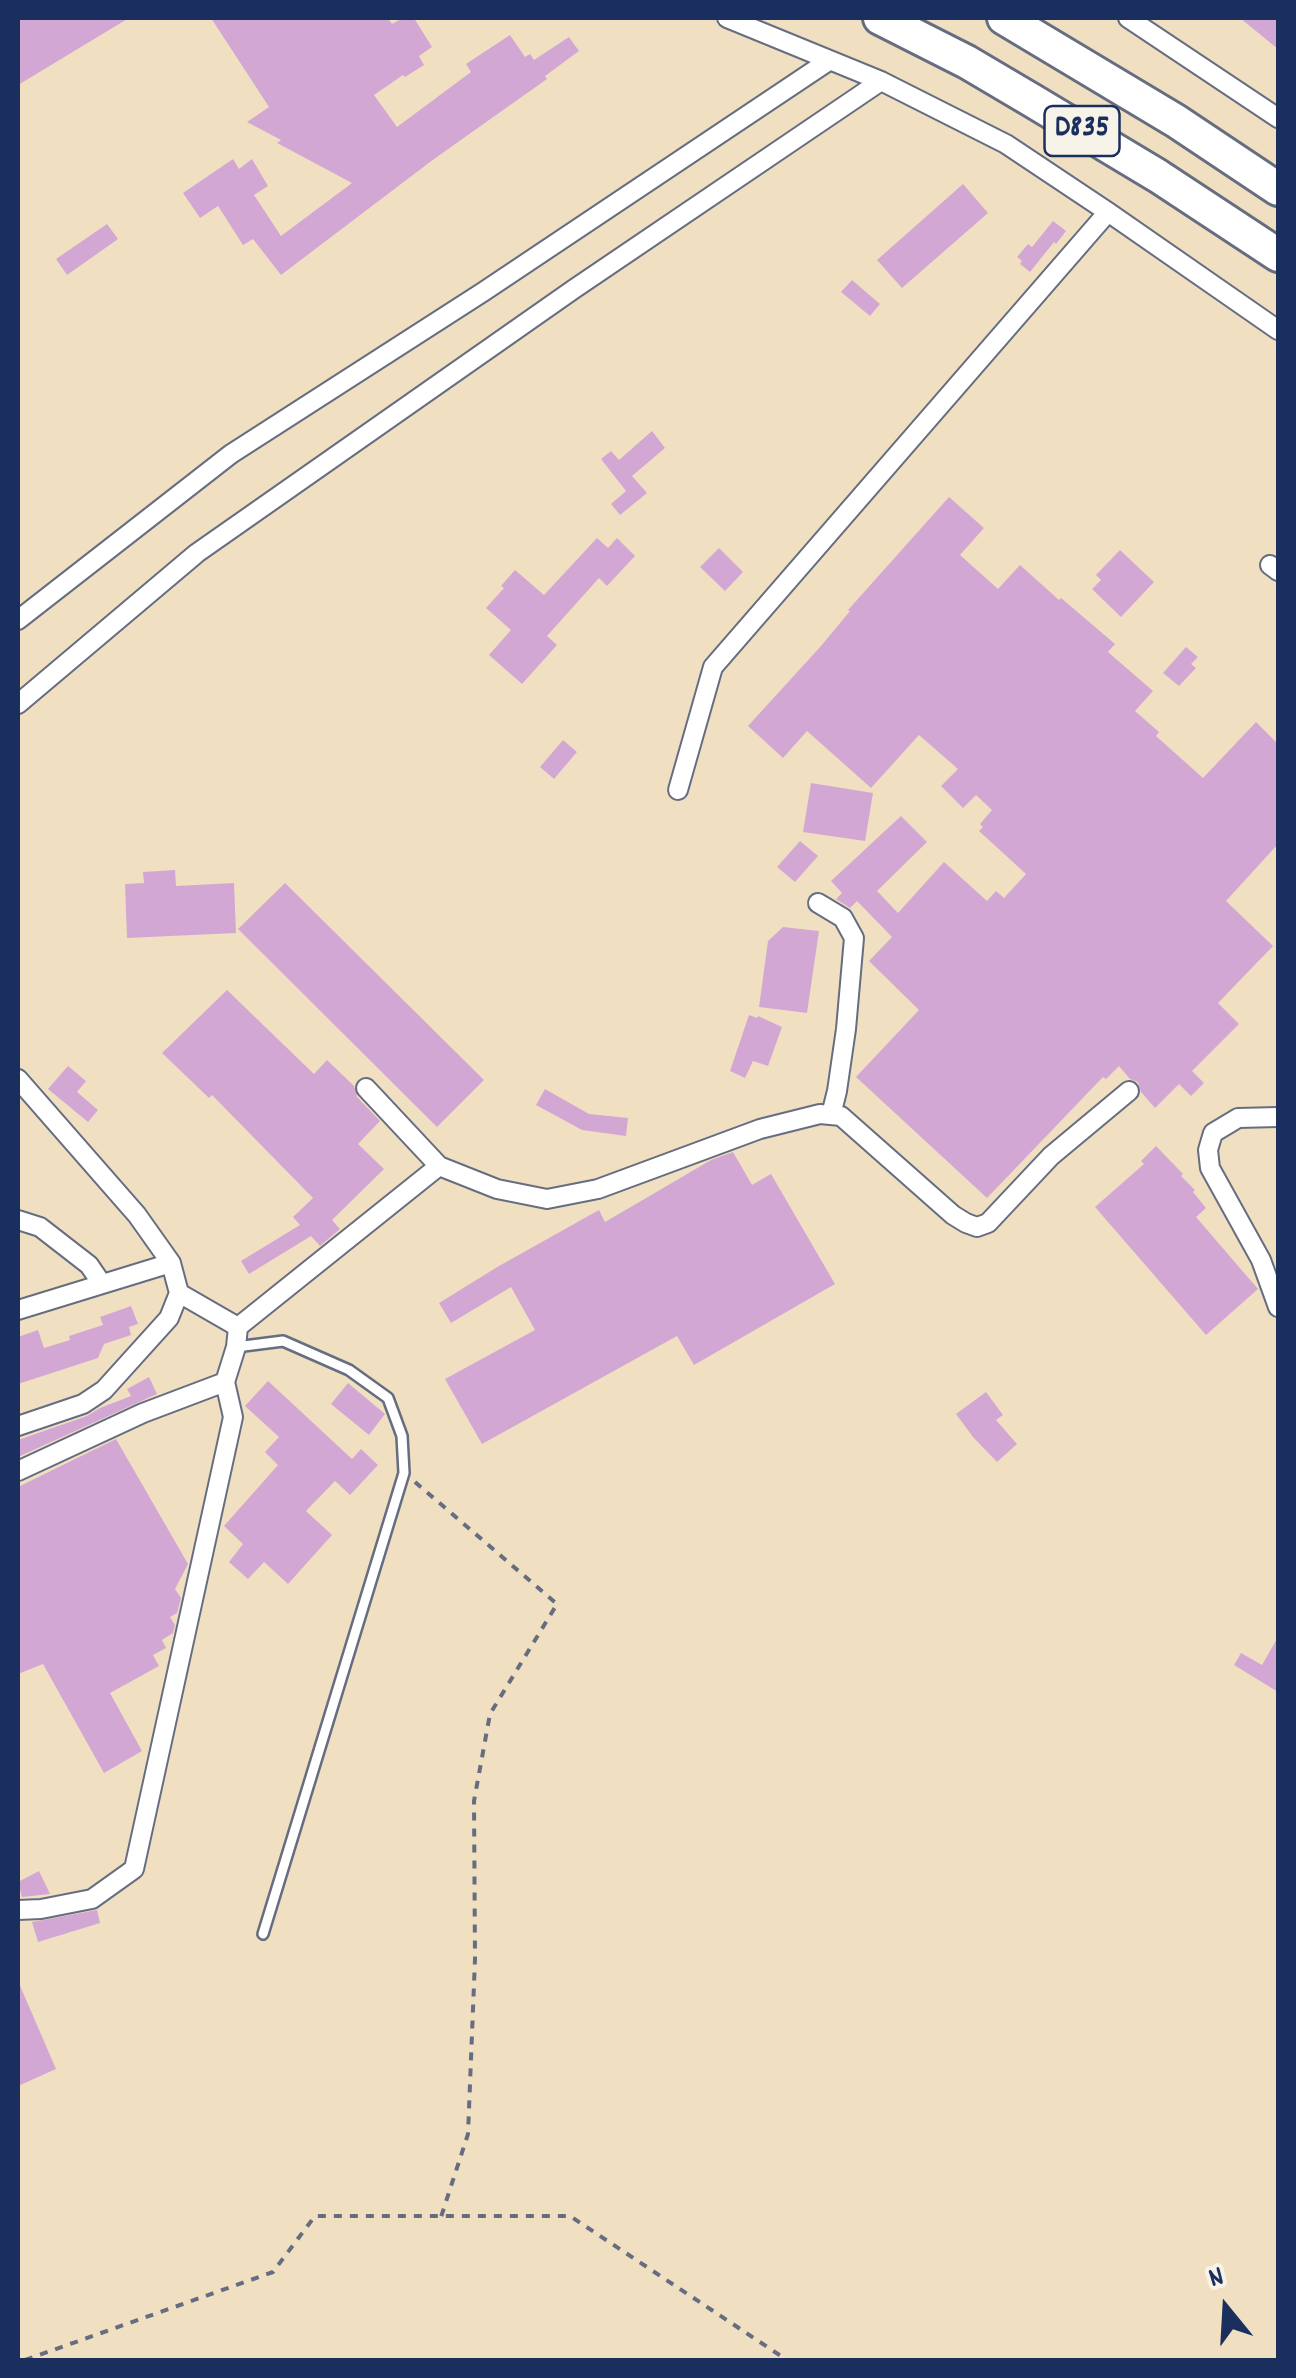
<!DOCTYPE html>
<style>
body{margin:0}
#map{position:relative;width:1296px;height:2378px;overflow:hidden;background:#f0e0c1;font-family:Dekko,sans-serif}
canvas{display:block}
.frame{position:absolute;inset:0;border:20px solid #1b2f5e;pointer-events:none}
.north{position:absolute;left:1176px;top:2258px;width:100px;height:100px;-webkit-text-stroke:8px #f7f3e8;paint-order:stroke;rotate:342deg;font-size:28px;font-weight:700;line-height:40px;text-align:center;color:#1b2f5e}
.north::after{content:'';display:block;margin:auto;width:35px;height:45px;background:#1b2f5e;clip-path:polygon(50% 0,100% 100%,50% 72%,0 100%)}
</style>
<div id="map">
<canvas width="1296" height="2378"></canvas>
<div class="frame"></div>
<div class="north">N</div>
</div>
<script>
const g = document.querySelector('canvas').getContext('2d');
g.lineJoin = 'round';
function paint(path, color) {
  g.fillStyle = color;
  g.fill(path, 'evenodd');
}
function toPath(rows) {
  const path = new Path2D();
  for (const r of rows) {
    path.moveTo(r[0], r[1]);
    for (let i = 2; i < r.length; i += 2) path.lineTo(r[i], r[i + 1]);
  }
  return path;
}
function strokePath(path, color, width, dash) {
  g.strokeStyle = color;
  g.lineWidth = width;
  g.lineCap = dash ? 'butt' : 'round';
  g.setLineDash(dash || []);
  g.stroke(path);
}
function write(font, color, halo, rows, align = 'center') {
  g.font = font + ' Dekko,sans-serif';
  g.lineWidth = 9;
  g.setLineDash([]);
  g.textBaseline = 'middle';
  g.strokeStyle = halo;
  g.fillStyle = color;
  for (const [text, x, y, turn = 0] of rows) {
    g.save();
    g.translate(x, y);
    g.rotate((+turn || 0) * Math.PI / 180);
    g.textAlign = isNaN(turn) ? turn : align;
    if (halo) g.strokeText(text, 0, 0);
    g.fillText(text, 0, 0);
    g.restore();
  }
}
paint(toPath([
 [18,18,129,18,18,85],
 [211,18,388,18,392,24,403,18,414,18,432,47,419,56,424,65,405,77,403,75,374,95,397,127,471,72,466,64,510,35,525,57,530,54,534,60,569,37,579,51,545,76,547,79,434,159,281,275,253,239,243,245,218,206,200,218,183,193,233,159,239,169,252,159,268,186,254,195,281,236,352,183,277,143,281,140,247,122,269,107],
 [1240,18,1278,18,1278,49],
 [963,184,988,213,902,288,877,260],
 [1053,221,1066,231,1056,244,1054,242,1030,272,1020,264,1022,261,1017,257,1028,244,1032,247],
 [107,224,118,239,67,275,56,259],
 [852,280,880,304,870,316,841,292],
 [652,431,665,448,632,476,647,493,620,515,611,504,626,491,601,459,611,451,619,460],
 [949,497,984,528,960,555,998,589,1020,565,1059,600,1061,598,1115,644,1108,652,1153,691,1135,711,1159,732,1156,736,1203,778,1256,722,1278,744,1278,844,1226,901,1273,946,1218,1003,1239,1024,1192,1071,1204,1083,1191,1096,1179,1084,1155,1108,1141,1092,1138,1082,1130,1079,1119,1066,1106,1079,1103,1077,987,1198,856,1077,919,1010,869,961,892,937,857,901,850,908,836,899,842,893,831,881,901,816,927,842,877,891,898,913,944,862,987,901,996,891,1004,898,1026,874,979,831,983,827,980,824,992,810,976,795,963,808,941,786,958,769,919,735,871,788,807,731,783,758,748,726,821,646,850,611,848,610],
 [597,538,608,548,617,538,635,556,607,586,599,578,547,636,557,645,522,684,489,655,511,630,486,608,504,588,501,586,515,570,544,595],
 [719,548,743,572,725,591,700,567],
 [1120,550,1154,582,1121,617,1092,589,1101,580,1096,575],
 [1186,647,1198,657,1191,664,1196,668,1179,686,1163,673],
 [563,740,577,752,554,779,540,767],
 [811,783,873,793,865,841,803,832],
 [800,841,818,856,795,882,777,867],
 [175,870,176,886,234,883,236,933,127,938,125,884,144,883,143,872],
 [285,883,484,1080,437,1127,238,929],
 [783,927,819,931,807,1013,759,1007,768,941],
 [227,990,314,1074,327,1060,354,1086,357,1097,380,1121,358,1144,384,1169,332,1220,340,1229,320,1246,311,1236,249,1274,241,1261,300,1225,293,1217,313,1198,212,1095,209,1098,162,1053],
 [749,1015,757,1018,758,1016,782,1027,768,1066,753,1061,745,1078,730,1071],
 [68,1066,86,1081,77,1092,98,1110,88,1122,48,1089],
 [545,1089,589,1114,628,1118,626,1136,582,1130,536,1105],
 [1156,1146,1183,1174,1181,1176,1195,1190,1193,1192,1206,1208,1196,1217,1258,1289,1206,1335,1095,1207,1144,1164,1141,1161],
 [733,1152,752,1185,771,1174,835,1284,694,1365,677,1336,482,1444,445,1379,535,1330,511,1287,451,1323,439,1303,499,1266,599,1210,605,1222,711,1160],
 [131,1306,138,1324,129,1327,131,1335,104,1344,98,1358,18,1384,18,1337,38,1330,44,1348,70,1340,69,1336,103,1325,100,1317],
 [149,1377,157,1394,18,1457,18,1440,87,1416,100,1408,131,1396,127,1389],
 [268,1381,352,1459,361,1449,378,1465,350,1495,335,1481,306,1511,332,1535,288,1584,264,1562,248,1579,229,1562,243,1544,224,1526,278,1465,265,1452,279,1437,245,1406],
 [348,1383,385,1414,369,1435,331,1404],
 [986,1392,1003,1415,996,1420,1017,1444,997,1462,973,1437,956,1414],
 [116,1439,188,1564,175,1589,181,1598,177,1613,170,1617,175,1625,173,1633,162,1640,166,1648,153,1655,159,1666,110,1693,142,1751,104,1773,43,1664,18,1674,18,1487],
 [1278,1637,1278,1692,1234,1665,1241,1653,1262,1665],
 [39,1871,50,1894,22,1897,18,1882],
 [97,1910,100,1923,38,1942,32,1922],
 [18,1981,56,2069,18,2086]
]), '#d3a7d4');
const lane = toPath([
 [236,1347,283,1341,349,1370,388,1398,402,1436,404,1473,263,1934]
]);
const street = toPath([
 [727,18,881,81,1006,144,1108,212,1278,330],
 [1128,18,1278,118],
 [1270,565,1278,571],
 [18,620,231,454,483,292,830,60],
 [18,704,197,553,574,289,881,81],
 [678,790,713,667,1108,212],
 [818,903,843,918,854,938,846,1029,837,1091,831,1115],
 [18,1079,137,1215,171,1263,179,1293,169,1318,104,1390,83,1404,18,1426],
 [366,1088,439,1166],
 [1278,1117,1238,1118,1213,1133,1208,1150,1210,1168,1261,1260,1278,1307],
 [18,1220,40,1227,89,1265,102,1284],
 [179,1293,238,1327,439,1166,497,1189,547,1199,598,1189,760,1129,820,1114,841,1116,953,1215,966,1223,977,1227,988,1223,1051,1156,1129,1091],
 [18,1310,171,1263],
 [18,1471,143,1413,225,1382,236,1347,238,1327],
 [18,1910,41,1909,92,1899,134,1869,233,1417,225,1382]
]);
const highway = toPath([
 [880,18,967,62,1033,101,1158,176,1278,255],
 [1004,18,1176,121,1278,189]
]);
strokePath(lane, '#666d81', 14);
strokePath(street, '#666d81', 22);
strokePath(highway, '#666d81', 38);
strokePath(toPath([
 [415,1482,557,1604,490,1714,474,1801,475,1959,468,2134,441,2217],
 [25,2360,273,2272,315,2216,570,2216,787,2360]
]), '#666d81', 4, [8, 8]);
strokePath(lane, '#fff', 9);
strokePath(street, '#fff', 18);
strokePath(highway, '#fff', 32);
for (const [x, y, w] of [
 [1082,131,75]
]) {
  const box = new Path2D();
  box.roundRect(x - w / 2, y - 25, w, 50, 8);
  g.fillStyle = '#f7f3e8';
  g.fill(box);
  strokePath(box, '#1b2f5e', 2.5);
}
write('bold 30px', '#1b2f5e', null, [
 ["D835",1082,131]
]);
</script>
